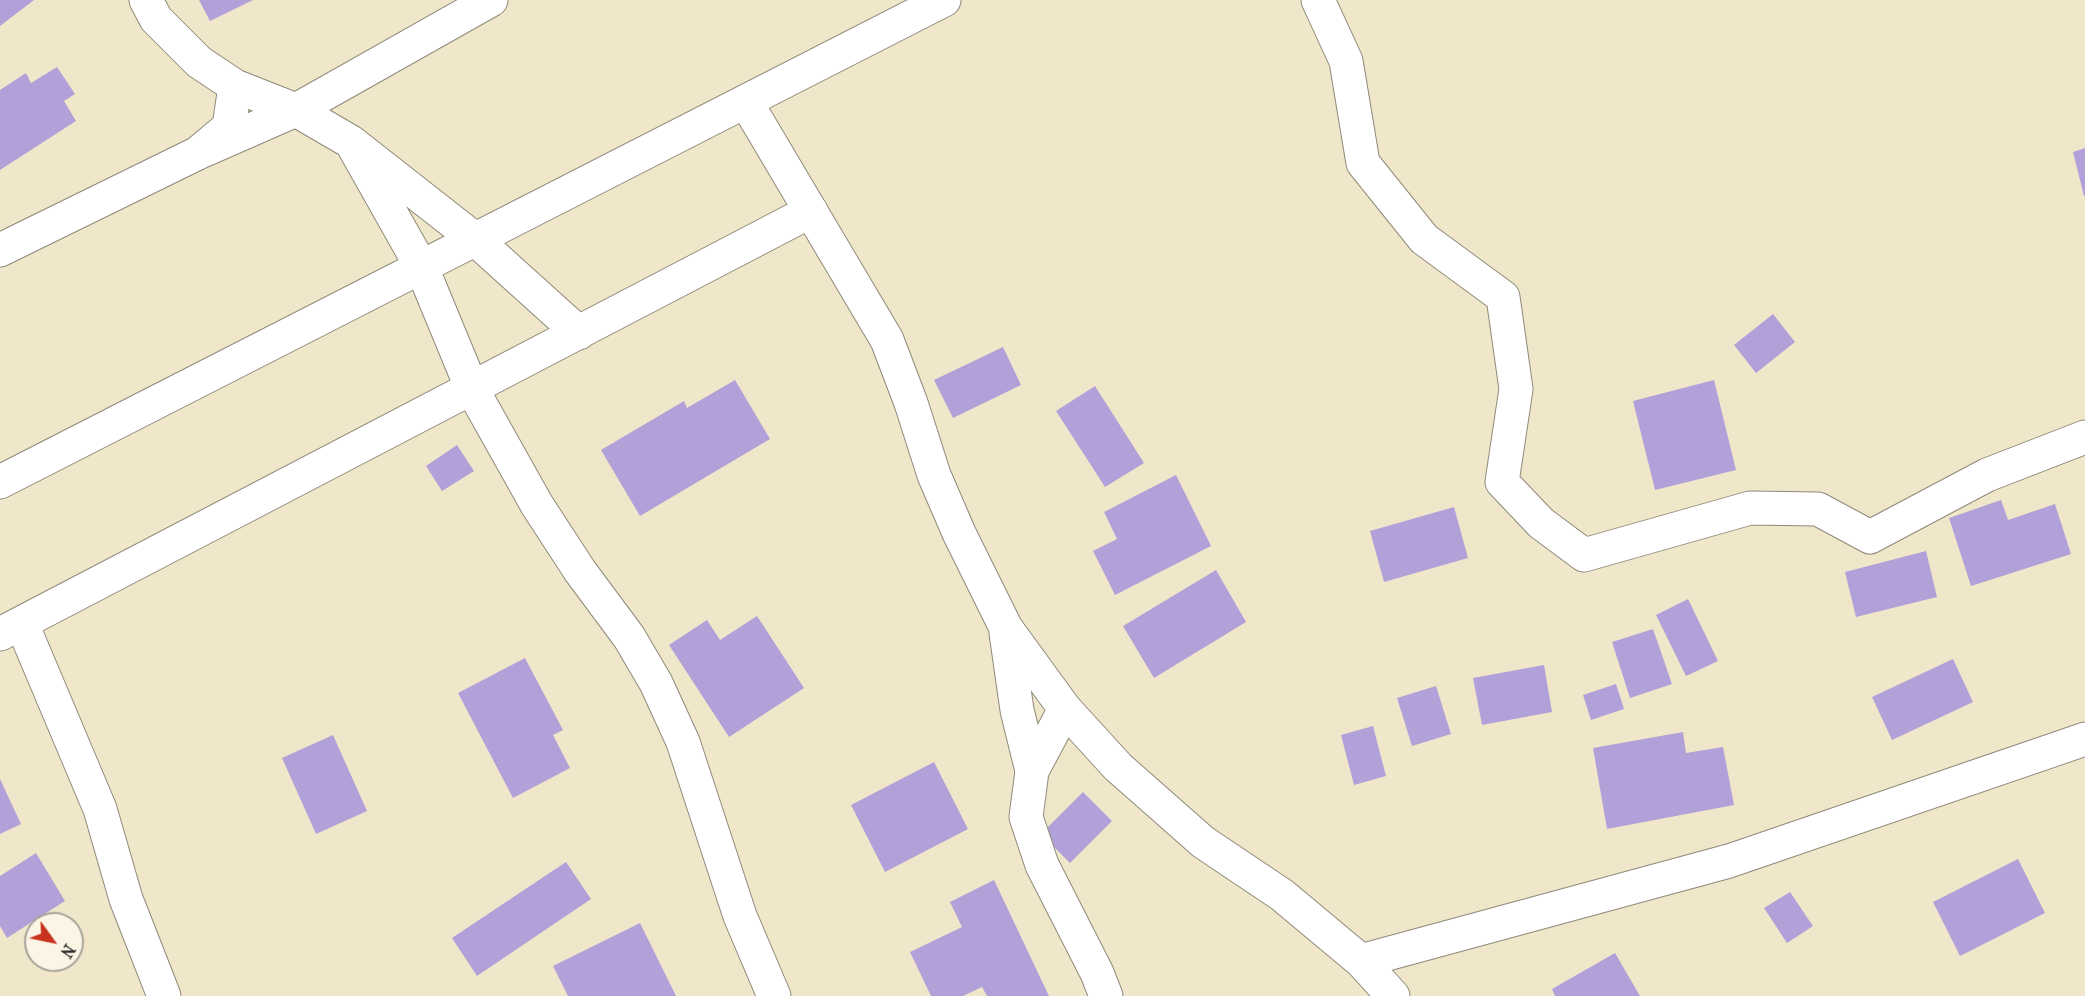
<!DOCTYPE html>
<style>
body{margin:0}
#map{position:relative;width:2085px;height:996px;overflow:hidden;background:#f0e7ca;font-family:"IM FELL French Canon",serif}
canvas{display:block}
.north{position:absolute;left:24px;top:912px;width:60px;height:60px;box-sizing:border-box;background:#fcf5e5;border:2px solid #a8a49b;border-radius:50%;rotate:123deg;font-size:16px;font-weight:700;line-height:24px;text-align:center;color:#2b2b2b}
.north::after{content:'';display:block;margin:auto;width:21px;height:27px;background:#c8321e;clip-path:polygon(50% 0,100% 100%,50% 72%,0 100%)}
</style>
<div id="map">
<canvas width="2085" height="996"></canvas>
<div class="north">N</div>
</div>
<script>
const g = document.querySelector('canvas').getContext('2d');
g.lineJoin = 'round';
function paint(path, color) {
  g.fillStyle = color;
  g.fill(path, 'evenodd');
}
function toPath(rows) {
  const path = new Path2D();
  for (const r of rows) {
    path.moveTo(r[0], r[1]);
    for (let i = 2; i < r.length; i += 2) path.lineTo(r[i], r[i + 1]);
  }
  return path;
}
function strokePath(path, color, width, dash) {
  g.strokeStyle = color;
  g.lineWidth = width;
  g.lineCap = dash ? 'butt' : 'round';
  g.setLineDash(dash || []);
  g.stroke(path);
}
paint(toPath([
 [0,0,34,0,0,26],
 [199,0,253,0,210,21],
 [57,67,75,94,64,101,76,121,0,170,0,90,26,73,31,83],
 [2085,148,2085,196,2084,196,2073,152],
 [1773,314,1795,342,1756,373,1734,345],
 [1003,347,1021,385,953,418,934,380],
 [735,380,770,439,640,516,601,450,684,401,687,408],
 [1714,380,1736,470,1655,490,1633,401],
 [1095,386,1144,463,1105,487,1056,411],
 [457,445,474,471,442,491,426,466],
 [1176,475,1211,546,1115,595,1093,551,1117,539,1104,512],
 [2001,500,2008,520,2055,504,2071,554,1971,586,1949,518],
 [1454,507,1468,558,1384,582,1370,531],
 [1926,551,1937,597,1856,617,1845,572],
 [1216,570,1246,622,1154,678,1123,626],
 [1688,599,1718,661,1686,676,1656,615],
 [757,616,804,688,729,737,669,645,707,620,720,640],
 [1653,629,1672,684,1630,698,1612,642],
 [525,658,563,730,553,735,570,768,513,798,458,693],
 [1953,659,1973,702,1892,740,1872,697],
 [1544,665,1552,712,1482,725,1473,678],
 [1616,684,1624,709,1591,720,1583,695],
 [1436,686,1451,734,1412,746,1397,698],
 [1373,726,1386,776,1354,785,1341,735],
 [1683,732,1686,753,1723,747,1734,805,1607,829,1593,748],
 [333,735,367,811,316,834,282,758],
 [934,762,968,829,885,872,851,805],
 [0,779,21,824,0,834],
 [1083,792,1112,821,1070,863,1041,834],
 [36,853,65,901,7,938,0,926,0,876],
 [2018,859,2045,913,1960,956,1933,902],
 [566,862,591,899,477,976,452,938],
 [994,880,1049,996,987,996,982,987,963,996,931,996,910,952,962,927,950,902],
 [1790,892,1813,926,1787,943,1764,908],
 [640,923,676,996,568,996,553,966],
 [1615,953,1640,996,1555,996,1552,989]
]), '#b2a0d9');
const minor = toPath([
 [146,0,156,19,199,62,235,86,296,110,351,142,476,240,579,333],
 [1318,0,1346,61,1363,163,1424,239,1503,297,1516,389,1502,482,1541,523,1584,555,1750,508,1818,509,1870,537,1987,475,2085,437],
 [746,102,887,340,911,403,934,475,959,533,1006,628,1065,709,1118,767,1203,842,1282,895,1361,961,1393,996],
 [351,142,422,268,472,389,537,505,580,571,629,637,656,683,683,742,740,916,774,996],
 [198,153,296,110,491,0],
 [0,250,198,153,229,127,235,86],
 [0,482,944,0],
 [22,624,100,809,126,899,164,996],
 [1006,633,1017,710,1032,771,1026,817,1042,865,1097,973,1106,996],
 [0,634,811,211],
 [1032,771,1065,709],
 [1361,961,1729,861,2085,739]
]);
strokePath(minor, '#8e897a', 35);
strokePath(minor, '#fff', 33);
</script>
